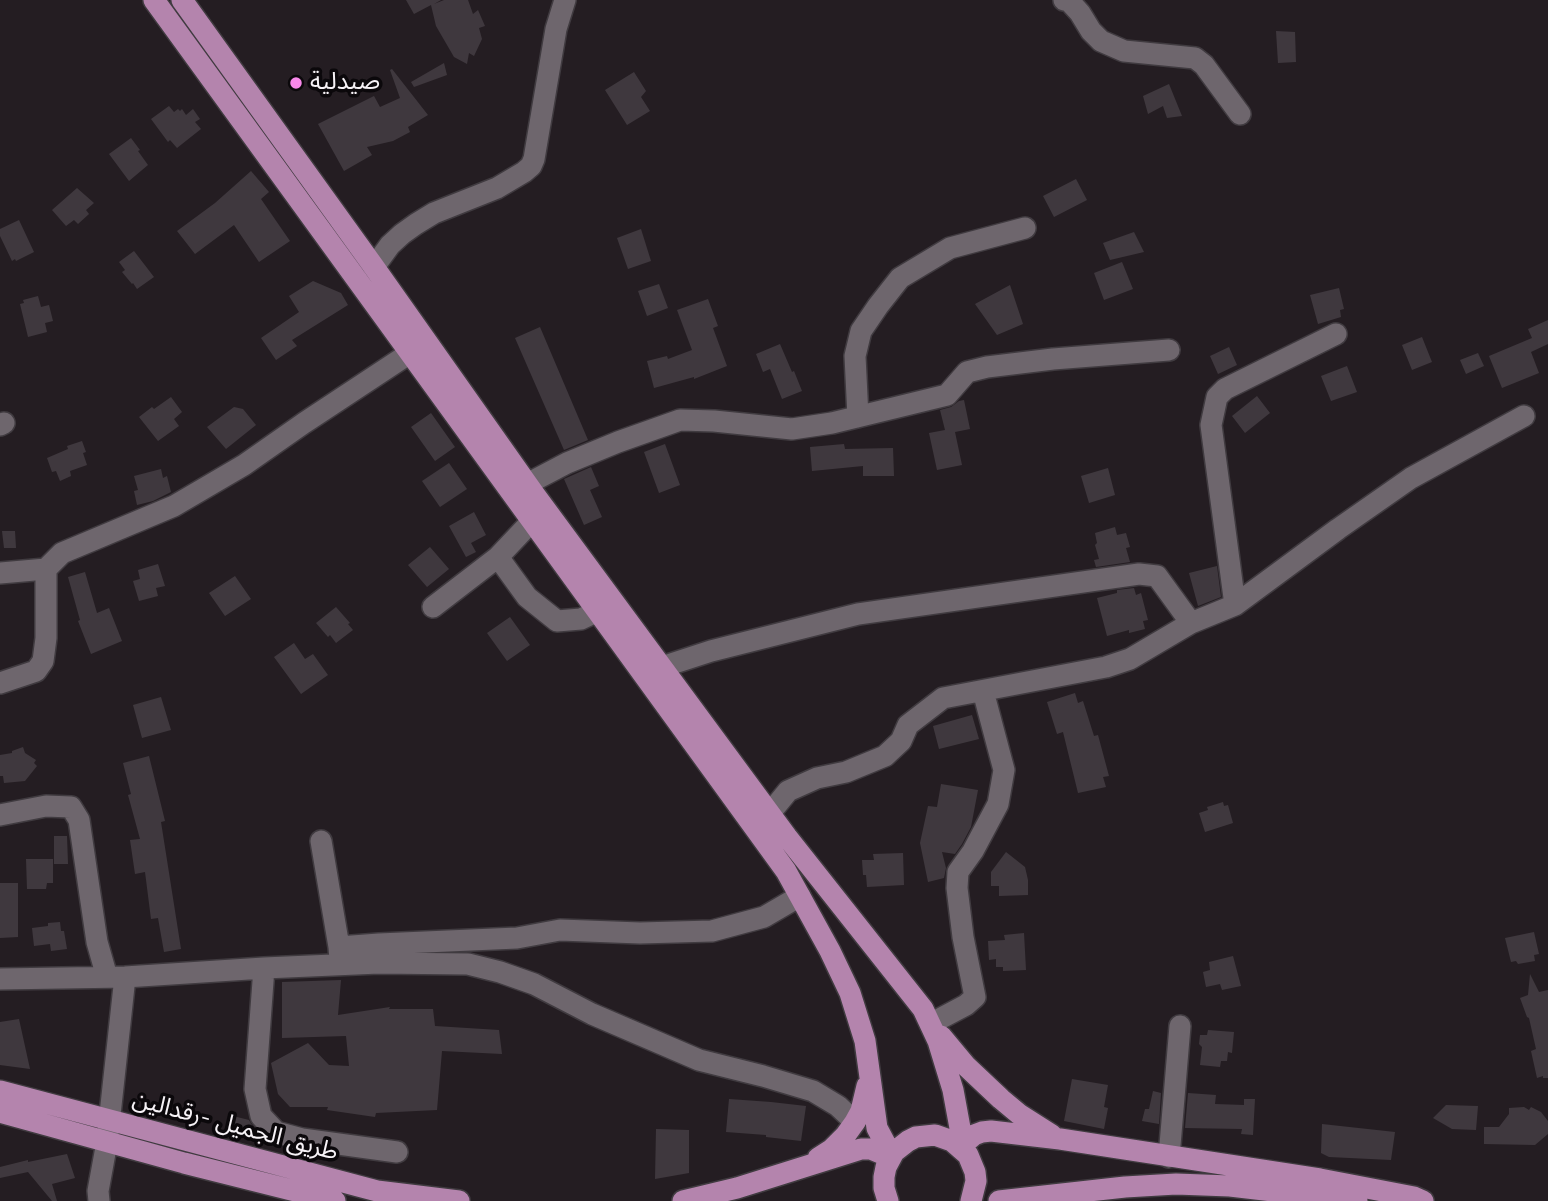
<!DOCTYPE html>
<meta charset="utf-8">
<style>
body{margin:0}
canvas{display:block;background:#241d22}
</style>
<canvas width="1548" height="1201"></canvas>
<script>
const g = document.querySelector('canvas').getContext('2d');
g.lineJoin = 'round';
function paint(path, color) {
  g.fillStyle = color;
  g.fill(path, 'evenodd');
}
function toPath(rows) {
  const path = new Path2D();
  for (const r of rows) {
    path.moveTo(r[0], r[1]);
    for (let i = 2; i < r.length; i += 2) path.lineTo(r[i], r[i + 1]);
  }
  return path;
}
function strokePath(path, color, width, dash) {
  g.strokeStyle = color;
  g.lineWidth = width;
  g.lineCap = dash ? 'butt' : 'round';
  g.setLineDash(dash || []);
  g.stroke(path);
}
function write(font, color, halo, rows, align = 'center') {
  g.font = font + ' "Nunito Sans","Noto Sans Arabic",sans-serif';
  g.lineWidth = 7;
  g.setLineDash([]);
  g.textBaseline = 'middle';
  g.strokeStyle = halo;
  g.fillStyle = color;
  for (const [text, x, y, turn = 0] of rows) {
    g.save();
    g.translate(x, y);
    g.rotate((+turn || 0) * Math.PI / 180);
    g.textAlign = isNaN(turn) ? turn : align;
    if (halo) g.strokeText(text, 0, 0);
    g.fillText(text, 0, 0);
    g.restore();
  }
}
paint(toPath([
 [406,0,441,0,434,4,444,0,468,0,473,14,478,10,485,26,479,28,482,39,474,56,469,53,467,64,454,57,436,26,431,5,414,14],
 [1276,31,1295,32,1296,62,1278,63],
 [444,63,447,75,414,87,411,82],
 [392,69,428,115,408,127,410,132,393,141,367,147,372,155,344,171,318,124,374,96,380,107,400,98,390,70],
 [634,72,646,91,641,97,650,111,627,125,605,90],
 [1169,84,1182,116,1167,118,1163,106,1148,114,1143,96],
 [169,106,174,112,178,109,180,111,182,109,186,115,193,109,200,119,195,122,201,129,177,148,170,140,168,142,151,119],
 [131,138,140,150,138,151,148,165,129,181,109,154],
 [251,171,269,192,261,199,290,241,259,262,234,225,195,254,177,231,215,203],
 [1076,179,1087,200,1054,217,1043,196],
 [77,188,94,203,86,210,89,214,78,224,74,220,66,226,52,210],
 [19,220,34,252,16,261,15,259,12,261,0,236,0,229],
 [641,229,651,261,628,269,617,238],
 [1134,232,1144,252,1110,260,1103,243],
 [134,251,154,277,137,289,133,283,132,284,122,272,125,270,119,262],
 [1122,262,1133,289,1104,300,1094,273],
 [313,281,341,293,348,305,292,340,297,346,276,360,261,338,299,312,289,296],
 [659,284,668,308,647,316,638,291],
 [1010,285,1023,324,997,335,975,304],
 [1339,288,1344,309,1340,310,1341,317,1318,324,1310,295],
 [38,296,41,307,49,305,53,321,45,323,47,332,28,337,20,304,24,303,23,300],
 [708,299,718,326,713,328,727,366,694,379,694,377,654,388,647,361,667,356,668,359,692,350,677,310],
 [1548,320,1548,344,1531,352,1539,373,1502,388,1489,356,1532,338,1528,329],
 [540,327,588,440,564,450,515,338],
 [1422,337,1432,362,1412,370,1402,345],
 [780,344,792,372,794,371,802,391,782,399,770,369,763,372,756,354],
 [1229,347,1237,365,1218,374,1210,356],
 [1478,353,1484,366,1466,374,1460,360],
 [1347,366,1357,392,1331,401,1321,376],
 [1257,396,1270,413,1245,433,1232,416],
 [171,397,182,412,174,419,179,426,158,441,139,417,152,407,154,409],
 [964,400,970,429,955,432,962,465,937,470,929,433,945,430,940,410,951,407,959,401],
 [234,407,243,409,256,425,226,449,207,427],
 [431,413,455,447,435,461,411,427],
 [82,441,86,452,83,453,87,465,70,471,71,476,60,481,56,471,52,472,47,458,68,449,67,446],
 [665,444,680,485,659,493,644,452],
 [844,444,845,449,893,448,894,476,863,476,863,466,812,471,810,447],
 [449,463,467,489,440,507,422,481],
 [591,467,599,486,590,490,602,517,584,525,564,479],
 [1108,468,1115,495,1089,503,1081,476],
 [161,469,163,478,167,476,171,492,153,501,137,505,134,491,138,490,134,476],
 [474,512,486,535,471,543,476,552,466,557,449,526],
 [1115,527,1117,535,1126,533,1130,547,1126,548,1130,562,1096,567,1094,560,1099,559,1095,545,1097,543,1095,533],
 [2,531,15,531,16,548,4,548],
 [430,547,449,569,427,587,408,565],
 [158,564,165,586,156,588,158,596,139,601,133,581,140,579,138,570],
 [1217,566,1221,597,1198,606,1189,573],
 [85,572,97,613,109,608,122,641,91,654,78,621,80,620,68,577],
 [235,576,251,599,225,616,209,593],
 [1134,588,1136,595,1141,593,1148,620,1143,621,1145,629,1129,633,1129,630,1107,636,1097,598,1117,593,1117,590],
 [336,607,350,623,348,624,353,630,336,643,330,635,328,637,316,623],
 [510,617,530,645,507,661,487,633],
 [294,643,305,659,313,654,328,675,301,694,274,657],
 [1075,693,1078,703,1083,701,1094,736,1098,735,1109,776,1103,777,1106,787,1078,793,1063,732,1057,734,1047,702],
 [161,697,171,730,142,738,133,705],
 [972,715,979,739,939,749,933,726],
 [23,747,25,753,36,760,34,763,37,766,25,781,4,783,3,776,0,776,0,755,12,753,12,751],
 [149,756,165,821,161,822,181,949,164,952,158,918,151,919,145,872,135,874,130,840,140,839,128,795,131,794,123,763],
 [941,784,978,790,971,827,962,844,955,854,942,852,946,868,944,878,928,882,920,843,928,806,937,807],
 [1223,802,1224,806,1228,805,1233,823,1205,832,1199,813,1208,810,1207,807],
 [54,836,67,836,68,864,54,864],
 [1006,852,1025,867,1028,880,1028,895,999,896,999,886,991,886,991,872],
 [903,853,904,885,867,887,866,875,863,875,862,860,874,860,873,854],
 [26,859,53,859,53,883,47,883,46,889,27,889],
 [0,883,18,883,18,937,0,938],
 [60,922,61,931,64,931,67,949,51,951,50,944,34,946,32,928,48,926,48,923],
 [1534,932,1539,954,1534,955,1535,961,1518,964,1516,961,1511,962,1505,938],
 [1024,933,1026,970,1003,971,1003,967,996,967,996,959,989,960,988,941,1005,940,1004,935],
 [1233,956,1241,986,1222,990,1220,984,1206,987,1203,972,1210,970,1209,962],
 [1530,974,1539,992,1548,990,1548,1078,1543,1078,1543,1076,1537,1078,1531,1051,1536,1049,1529,1018,1527,1017,1520,998,1528,995],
 [341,980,338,1015,390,1007,389,1009,433,1009,435,1026,499,1030,502,1054,442,1051,437,1110,376,1113,375,1117,327,1110,328,1107,290,1107,278,1094,271,1063,308,1043,329,1065,349,1066,346,1036,282,1038,282,982],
 [19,1019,30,1069,0,1065,0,1022],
 [1208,1030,1234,1032,1232,1053,1228,1052,1227,1061,1221,1061,1220,1067,1200,1065,1202,1047,1199,1044,1200,1035,1207,1035],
 [1072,1079,1108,1085,1104,1107,1108,1108,1104,1129,1064,1121],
 [1153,1091,1161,1093,1159,1124,1142,1121,1145,1109,1149,1109],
 [1188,1093,1216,1095,1215,1104,1244,1105,1244,1099,1255,1099,1253,1135,1241,1134,1242,1129,1185,1128],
 [729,1099,771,1102,806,1106,801,1141,766,1137,766,1135,726,1132],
 [1446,1105,1478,1106,1476,1130,1452,1129,1433,1118],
 [1524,1107,1529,1110,1531,1107,1541,1112,1548,1121,1548,1134,1535,1145,1484,1144,1484,1127,1499,1127,1509,1114,1509,1108],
 [229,1115,249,1120,253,1127,252,1135,231,1135],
 [1322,1124,1395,1132,1391,1160,1329,1157,1321,1153],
 [656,1129,689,1130,689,1173,655,1179],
 [67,1154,75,1178,52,1184,57,1201,52,1201,28,1172,0,1178,0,1167,28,1160,28,1162]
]), '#3f383e');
const minor = toPath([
 [1064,0,1069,1,1080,13,1091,31,1101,41,1124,51,1195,58,1204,65,1240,114],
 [374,267,390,245,402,234,416,224,434,213,497,188,524,172,531,166,534,159,556,29,565,0],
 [858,417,855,356,861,331,878,306,900,278,950,248,1025,228],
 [0,425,4,423],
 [527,484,567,463,618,442,680,420,714,421,792,429,832,423,947,395,967,372,987,367,1053,359,1169,350],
 [498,557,527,597,557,621,581,619,598,611],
 [0,573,46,569],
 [1235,605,1211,425,1217,397,1225,389,1336,334],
 [433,607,498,557,532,521],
 [662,667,711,651,858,614,1139,574,1157,576,1191,623],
 [0,683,36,671,43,661,46,638,46,569,62,553,174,506,244,465,304,423,410,353],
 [770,813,788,791,817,778,846,772,885,756,901,741,908,725,943,698,1106,667,1130,659,1191,623,1235,605,1338,529,1411,478,1524,416],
 [0,815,46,806,71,807,79,820,97,942,107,977],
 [321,841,339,947,340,960],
 [339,947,379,944,517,938,560,930,640,933,712,931,764,917,800,896],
 [264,968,255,1089,261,1116,276,1132,302,1139,397,1152],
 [0,979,125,977,264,968,379,963,468,964,500,972,534,984,592,1014,699,1060,763,1076,813,1091,838,1106,855,1122],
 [932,1023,966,1005,975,997,963,937,957,888,958,872,973,851,998,804,1004,770,983,691],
 [1169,1157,1180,1026],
 [99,1201,98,1191,107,1142,125,977]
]);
const major = toPath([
 [154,0,786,871,830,951,850,993,865,1041,877,1128,886,1145,894,1152],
 [182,0,374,267,535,495,787,837,923,1009,938,1041,953,1090,960,1128,960,1146],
 [941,1036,966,1066,1001,1099,1019,1114,1052,1135],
 [0,1091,377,1191,459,1201],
 [0,1112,184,1163,335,1201],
 [962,1148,967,1141,974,1135,982,1132,991,1131,1060,1139,1320,1179,1414,1197,1423,1201],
 [818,1158,832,1149,845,1136,855,1122,861,1111,867,1086],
 [683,1201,737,1188,861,1149,871,1149,890,1157],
 [888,1201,884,1188,884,1177,886,1167,894,1152,908,1141,916,1137,935,1135,952,1141,968,1155,975,1172,976,1181,971,1201],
 [999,1201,1125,1187,1176,1184,1230,1186,1357,1201]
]);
strokePath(minor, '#403b40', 24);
strokePath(major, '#403b40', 24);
strokePath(minor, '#6e666d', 21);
strokePath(major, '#b484ad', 21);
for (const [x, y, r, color] of [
 [296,83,7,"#f888ea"]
]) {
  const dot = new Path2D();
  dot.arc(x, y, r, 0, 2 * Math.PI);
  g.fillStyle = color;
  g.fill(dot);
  strokePath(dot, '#0b080b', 2.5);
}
write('24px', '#f7f3f7', '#0b080b', [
 ["صيدلية",310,83]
], 'left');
write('24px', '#f7f3f7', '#0b080b', [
 ["طريق الجميل -رقدالين",235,1127,15]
]);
</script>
